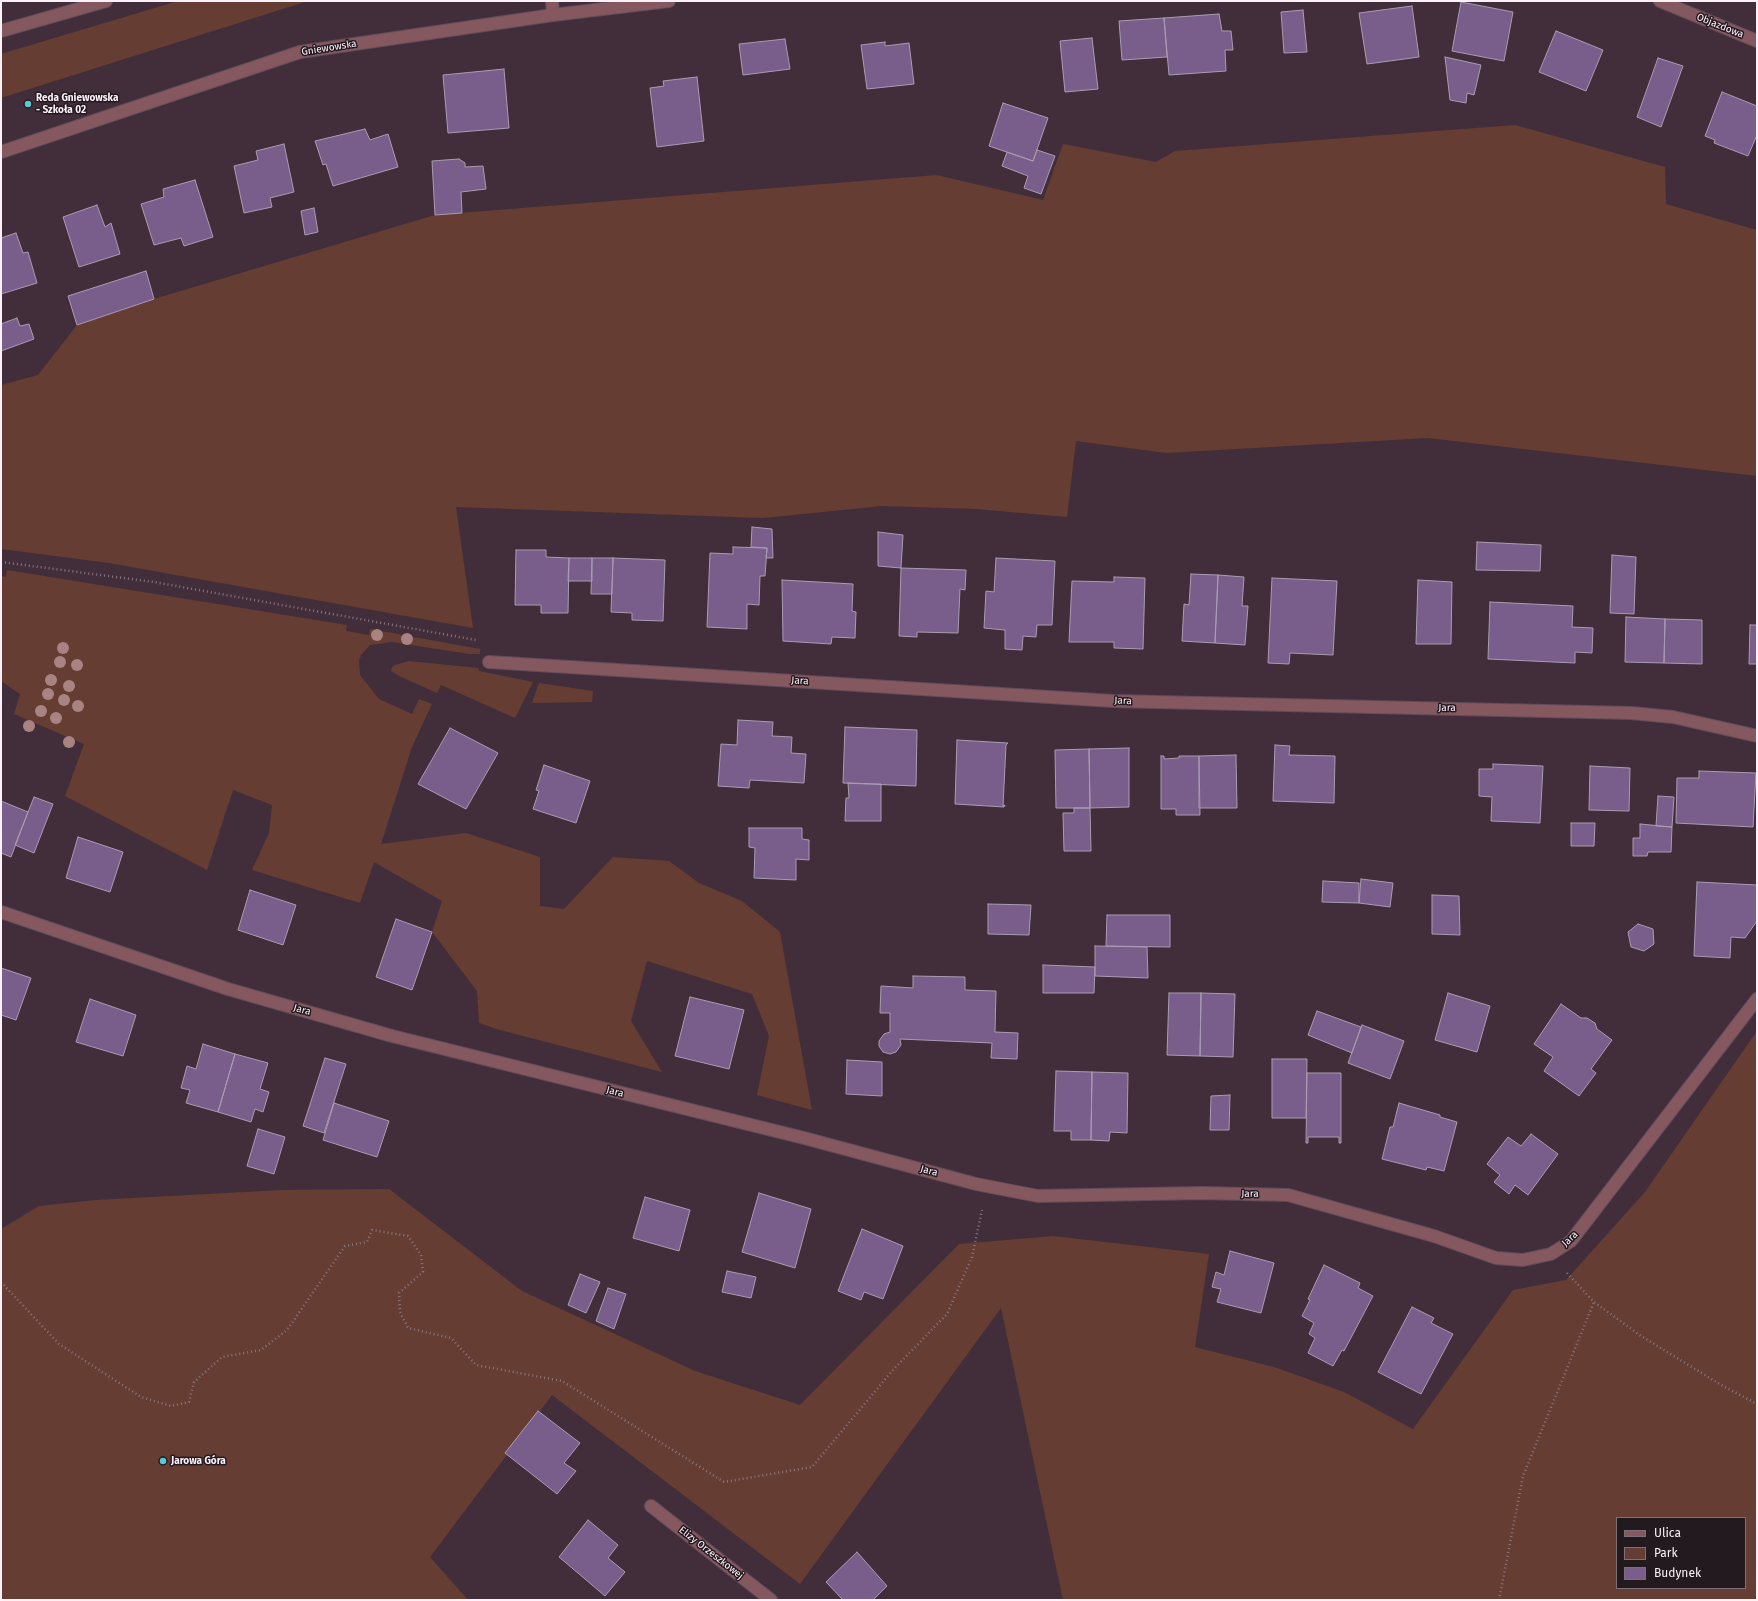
<!DOCTYPE html>
<meta charset="utf-8">
<style>
body{margin:0}
#map{position:relative;width:1758px;height:1601px;overflow:hidden;background:#422e3b;font-family:"Fira Sans",sans-serif}
canvas{display:block}
.frame{position:absolute;inset:0;border:2px solid #fef1f9;pointer-events:none}
.legend{position:absolute;left:1616px;top:1517px;width:130px;height:72px;box-sizing:border-box;background:#231a20;border:1px solid #7b7077;margin:0;padding:5px 7px;list-style:none;font-size:12px;color:#fef1f9}
.legend li{display:flex;align-items:center;gap:8px;height:20px}
.legend b{width:20px;border:1px solid #7b7077}
</style>
<div id="map">
<canvas width="1758" height="1601"></canvas>
<div class="frame"></div>
<ul class="legend">
<li><b style="height:5px;background:#85575f"></b>Ulica</li>
<li><b style="height:11px;background:#663d32"></b>Park</li>
<li><b style="height:11px;background:#795d8a"></b>Budynek</li>
</ul>
</div>
<script>
const g = document.querySelector('canvas').getContext('2d');
g.lineJoin = 'round';
function paint(path, color) {
  g.fillStyle = color;
  g.fill(path, 'evenodd');
}
function toPath(rows) {
  const path = new Path2D();
  for (const r of rows) {
    path.moveTo(r[0], r[1]);
    for (let i = 2; i < r.length; i += 2) path.lineTo(r[i], r[i + 1]);
  }
  return path;
}
function strokePath(path, color, width, dash) {
  g.strokeStyle = color;
  g.lineWidth = width;
  g.lineCap = dash ? 'butt' : 'round';
  g.setLineDash(dash || []);
  g.stroke(path);
}
function write(font, color, halo, rows, align = 'center') {
  g.font = font + ' "Fira Sans",sans-serif';
  g.lineWidth = 3;
  g.setLineDash([]);
  g.textBaseline = 'middle';
  g.strokeStyle = halo;
  g.fillStyle = color;
  for (const [text, x, y, turn = 0] of rows) {
    g.save();
    g.translate(x, y);
    g.rotate((+turn || 0) * Math.PI / 180);
    g.textAlign = isNaN(turn) ? turn : align;
    if (halo) g.strokeText(text, 0, 0);
    g.fillText(text, 0, 0);
    g.restore();
  }
}
paint(toPath([
 [178,1,308,1,1,98,1,54],
 [1515,125,1665,167,1666,204,1757,230,1757,476,1428,438,1166,453,1076,441,1067,517,977,509,882,506,763,518,456,507,473,628,109,563,1,549,1,385,38,375,77,325,154,299,435,215,937,175,1043,200,1063,144,1156,162,1175,151],
 [7,570,347,625,346,631,369,635,370,629,480,649,480,654,469,654,392,642,370,645,361,655,359,661,360,675,379,699,412,714,419,699,432,704,412,747,381,844,466,833,540,857,540,906,564,909,613,857,669,861,699,883,742,901,780,932,812,1110,757,1095,769,1036,752,994,647,961,631,1021,662,1072,500,1030,479,1023,477,991,432,932,442,901,374,862,360,903,252,870,269,833,272,805,233,790,207,870,65,796,84,744,14,714,20,694,1,681,1,576,6,577],
 [409,661,478,668,479,671,533,682,515,718,441,685,437,693,399,676,391,671,392,667,395,665],
 [539,683,593,691,592,702,532,703],
 [1757,1031,1757,1600,1063,1600,1001,1308,800,1584,552,1395,430,1557,468,1600,1,1600,1,1229,39,1206,96,1200,282,1190,389,1189,522,1291,695,1371,800,1405,959,1244,1053,1236,1209,1254,1195,1347,1274,1367,1344,1392,1413,1429,1513,1290,1566,1280,1645,1192],
 [1617,1518,1745,1518,1745,1588,1617,1588]
]), '#663d32');
const building = toPath([
 [1461,2,1513,12,1504,61,1452,51,1461,2],
 [1412,6,1419,57,1367,64,1359,13,1412,6],
 [1303,10,1307,52,1284,53,1281,12,1303,10],
 [1219,14,1222,31,1231,31,1233,50,1225,50,1226,71,1169,75,1164,18,1219,14],
 [1164,18,1167,57,1122,60,1119,21,1164,18],
 [1556,31,1603,50,1586,91,1539,72,1556,31],
 [1092,38,1098,89,1065,92,1060,41,1092,38],
 [785,39,790,69,743,75,739,44,785,39],
 [885,42,885,46,909,43,914,84,867,89,861,45,885,42],
 [1445,57,1481,65,1474,95,1467,93,1466,103,1450,100,1445,57],
 [1658,58,1683,66,1661,127,1637,117,1658,58],
 [504,69,509,128,448,133,443,75,504,69],
 [697,77,704,141,657,147,650,88,664,86,663,81,697,77],
 [1722,92,1757,106,1757,135,1748,156,1714,143,1715,140,1705,136,1722,92],
 [1003,103,1048,118,1033,161,989,146,1003,103],
 [365,129,370,140,388,134,398,167,333,186,326,164,323,165,315,141,365,129],
 [284,144,294,192,270,198,272,207,244,213,234,166,258,160,256,151,284,144],
 [1037,150,1055,156,1041,194,1024,188,1028,176,1002,166,1007,152,1033,161,1037,150],
 [459,159,465,163,465,167,483,166,486,189,461,192,462,213,435,215,432,161,459,159],
 [195,180,213,237,184,246,181,238,154,245,141,204,164,197,163,189,195,180],
 [97,205,105,227,111,223,120,254,79,267,63,217,97,205],
 [314,208,318,232,305,235,301,211,314,208],
 [16,233,23,253,28,252,37,283,1,294,1,238,16,233],
 [146,271,154,299,77,325,68,296,146,271],
 [17,318,20,326,29,324,34,339,1,351,1,324,17,318],
 [752,527,772,529,773,558,766,558,767,548,751,547,752,527],
 [878,532,903,535,901,568,878,566,878,532],
 [1477,542,1541,545,1540,571,1476,570,1477,542],
 [733,547,767,548,765,576,760,576,759,605,747,604,747,629,707,627,710,553,733,554,733,547],
 [516,550,546,550,546,557,569,558,568,613,541,613,541,605,515,605,516,550],
 [1612,555,1636,557,1634,614,1610,613,1612,555],
 [569,558,592,558,592,581,568,581,569,558],
 [592,558,613,558,612,594,591,594,592,558],
 [613,558,665,560,663,621,632,620,632,613,611,612,613,558],
 [996,558,1055,561,1052,625,1037,625,1036,637,1023,636,1022,650,1005,649,1005,630,984,628,986,591,994,592,996,558],
 [901,568,966,570,965,590,960,589,958,633,917,632,917,637,899,636,901,568],
 [1191,574,1218,575,1215,643,1182,641,1184,604,1189,605,1191,574],
 [1218,575,1244,577,1242,606,1248,606,1245,645,1215,643,1218,575],
 [1114,577,1145,578,1143,649,1114,648,1114,642,1069,642,1072,581,1114,582,1114,577],
 [1272,578,1337,581,1333,655,1290,653,1289,664,1268,663,1272,578],
 [782,580,853,584,852,611,856,612,855,638,832,637,831,644,783,641,782,580],
 [1418,580,1452,582,1451,644,1416,644,1418,580],
 [1490,602,1573,606,1572,627,1593,628,1592,653,1575,652,1575,663,1488,659,1490,602],
 [1626,617,1665,619,1664,663,1625,662,1626,617],
 [1665,619,1702,620,1702,664,1664,663,1665,619],
 [1750,625,1757,625,1757,664,1749,664,1750,625],
 [738,720,773,722,772,736,792,737,791,753,806,754,804,783,750,780,749,788,718,786,721,744,737,745,738,720],
 [845,727,917,730,916,786,843,783,845,727],
 [450,728,498,753,466,809,418,784,450,728],
 [957,740,1008,743,1006,745,1003,806,1005,805,1004,807,955,804,957,740],
 [1275,745,1290,746,1289,755,1335,756,1334,803,1273,801,1275,745],
 [1129,748,1129,807,1090,808,1089,749,1129,748],
 [1089,749,1090,808,1056,808,1055,750,1089,749],
 [1236,755,1237,808,1199,808,1199,756,1236,755],
 [1161,756,1164,756,1164,759,1179,758,1179,756,1199,756,1200,815,1176,815,1176,809,1161,809,1161,756],
 [1493,764,1543,766,1540,823,1491,821,1492,797,1479,796,1479,769,1493,769,1493,764],
 [544,765,590,781,576,823,533,809,539,791,536,790,544,765],
 [1590,766,1630,768,1629,811,1589,810,1590,766],
 [1699,771,1756,773,1753,827,1676,823,1677,778,1699,778,1699,771],
 [848,783,881,784,881,821,845,821,846,798,849,798,848,783],
 [1658,796,1674,797,1672,827,1656,826,1658,796],
 [34,797,53,804,34,853,15,845,34,797],
 [1,801,28,812,11,857,1,853,1,801],
 [1074,808,1090,808,1091,851,1064,851,1063,813,1074,813,1074,808],
 [1571,823,1595,823,1594,846,1571,846,1571,823],
 [1640,824,1672,827,1671,852,1648,852,1647,856,1633,856,1633,838,1640,838,1640,824],
 [749,828,802,828,802,839,809,840,809,860,796,859,796,880,754,878,755,848,749,847,749,828],
 [78,837,123,852,110,892,66,878,78,837],
 [1361,879,1393,883,1390,907,1359,903,1361,879],
 [1323,881,1359,883,1359,903,1322,902,1323,881],
 [1697,882,1757,885,1757,921,1745,938,1731,937,1730,958,1694,956,1697,882],
 [250,890,296,905,283,945,238,930,250,890],
 [1432,895,1459,896,1460,935,1432,934,1432,895],
 [988,904,1031,905,1029,935,988,934,988,904],
 [1107,915,1170,915,1170,947,1106,946,1107,915],
 [396,919,432,932,412,990,376,977,396,919],
 [1638,924,1653,929,1654,944,1644,951,1631,947,1628,932,1638,924],
 [1095,946,1147,947,1148,978,1095,976,1095,946],
 [1043,965,1095,967,1094,993,1043,993,1043,965],
 [1,968,31,978,16,1020,1,1015,1,968],
 [913,976,965,977,965,990,996,991,995,1032,1018,1033,1017,1059,991,1058,992,1043,900,1039,901,1045,896,1052,890,1054,883,1052,879,1046,879,1041,884,1034,890,1032,890,1013,880,1013,881,986,913,988,913,976],
 [1169,993,1201,993,1200,1056,1167,1055,1169,993],
 [1201,993,1235,994,1233,1057,1200,1056,1201,993],
 [1448,993,1490,1006,1477,1052,1435,1040,1448,993],
 [690,997,744,1010,729,1069,675,1056,690,997],
 [90,999,136,1015,123,1056,76,1042,90,999],
 [1561,1004,1581,1018,1587,1018,1595,1023,1597,1029,1612,1040,1591,1069,1596,1073,1579,1096,1544,1071,1553,1057,1534,1044,1561,1004],
 [1317,1011,1361,1027,1352,1053,1308,1035,1317,1011],
 [1362,1025,1404,1041,1390,1079,1348,1063,1362,1025],
 [203,1044,235,1054,218,1112,186,1103,190,1090,181,1088,187,1066,196,1069,203,1044],
 [235,1054,268,1063,260,1089,269,1092,263,1112,255,1109,251,1122,218,1112,235,1054],
 [325,1058,346,1064,324,1133,303,1126,325,1058],
 [1272,1059,1307,1059,1306,1118,1272,1118,1272,1059],
 [847,1060,882,1062,882,1096,846,1094,847,1060],
 [1056,1071,1092,1072,1091,1140,1071,1140,1071,1131,1054,1131,1056,1071],
 [1092,1072,1128,1073,1127,1133,1110,1132,1109,1141,1091,1140,1092,1072],
 [1307,1073,1341,1073,1341,1143,1339,1143,1339,1137,1308,1137,1308,1143,1306,1143,1307,1073],
 [1230,1095,1229,1130,1210,1130,1211,1096,1230,1095],
 [334,1103,389,1121,377,1157,323,1140,334,1103],
 [1399,1103,1440,1115,1440,1117,1457,1122,1444,1171,1427,1167,1426,1170,1382,1159,1390,1127,1393,1127,1399,1103],
 [258,1129,285,1137,274,1174,247,1166,258,1129],
 [1531,1134,1558,1154,1528,1195,1515,1185,1509,1194,1494,1182,1500,1175,1487,1164,1508,1137,1521,1146,1531,1134],
 [759,1193,811,1209,795,1268,742,1252,759,1193],
 [645,1197,690,1210,679,1251,633,1238,645,1197],
 [862,1229,903,1246,883,1299,864,1292,861,1300,838,1291,862,1229],
 [1230,1251,1274,1263,1261,1313,1217,1302,1221,1289,1212,1287,1216,1272,1224,1275,1230,1251],
 [1324,1265,1360,1283,1358,1288,1373,1296,1344,1351,1342,1350,1333,1366,1308,1353,1315,1338,1309,1334,1314,1323,1302,1316,1310,1300,1308,1299,1324,1265],
 [727,1271,756,1277,751,1298,722,1292,727,1271],
 [580,1274,600,1282,586,1313,568,1305,580,1274],
 [608,1288,626,1294,614,1329,596,1321,608,1288],
 [1412,1307,1434,1318,1431,1323,1453,1334,1421,1394,1378,1372,1412,1307],
 [538,1411,580,1443,564,1463,576,1471,557,1494,505,1453,538,1411],
 [588,1520,618,1545,608,1558,625,1572,605,1596,559,1557,588,1520],
 [857,1552,887,1586,873,1600,843,1600,826,1582,857,1552]
]);
paint(building, '#795d8a');
strokePath(building, '#aa9cb3', 1);
const service = toPath([
 [1,31,106,1]
]);
const minor = toPath([
 [552,1,553,15],
 [1660,1,1757,41],
 [489,662,1113,701,1631,713,1673,717,1757,736],
 [1,912,228,989,392,1036,804,1138,976,1184,1038,1196,1202,1193,1288,1195,1434,1236,1496,1258,1523,1260,1551,1254,1571,1241,1757,999],
 [651,1506,771,1600]
]);
const tertiary = toPath([
 [1,152,300,52,553,15,669,1]
]);
strokePath(service, '#604d59', 14);
strokePath(minor, '#604d59', 14);
strokePath(tertiary, '#604d59', 14);
strokePath(toPath([
 [1,562,154,582,476,640],
 [1567,1273,1594,1302,1641,1336,1723,1386,1757,1404],
 [1,1282,59,1344,141,1397,171,1406,189,1402,194,1382,222,1357,261,1350,287,1330,345,1246,367,1242,372,1230,408,1236,421,1255,423,1272,399,1293,400,1312,408,1328,451,1338,476,1365,562,1381,724,1482,812,1467,892,1371,947,1314,972,1257,982,1210],
 [1499,1600,1523,1476,1594,1302]
]), '#887681', 2.5, [1, 3]);
strokePath(service, '#85575f', 12);
strokePath(minor, '#85575f', 12);
strokePath(tertiary, '#85575f', 12);
g.fillStyle = '#a98381';
for (const [x, y] of [
 [377,635],
 [407,639],
 [63,648],
 [60,662],
 [77,665],
 [51,680],
 [69,686],
 [48,694],
 [64,700],
 [78,706],
 [41,711],
 [56,718],
 [29,726],
 [69,742]
]) {
  g.beginPath();
  g.arc(x, y, 6, 0, 2 * Math.PI);
  g.fill();
}
for (const [x, y, r, color] of [
 [28,104,4,"#51ccd3"],
 [163,1461,4,"#51ccd3"]
]) {
  const dot = new Path2D();
  dot.arc(x, y, r, 0, 2 * Math.PI);
  g.fillStyle = color;
  g.fill(dot);
  strokePath(dot, '#231a20', 1.5);
}
write('10px', '#fef1f9', '#231a20', [
 ["Objazdowa",1720,26,22],
 ["Gniewowska",329,48,-9],
 ["Jara",800,681,4],
 ["Jara",1123,701,2],
 ["Jara",1447,708,1],
 ["Jara",302,1010,16],
 ["Jara",615,1092,14],
 ["Jara",929,1171,15],
 ["Jara",1250,1194,1],
 ["Jara",1570,1239,-43],
 ["Elizy Orzeszkowej",711,1553,38]
]);
write('bold 10px', '#fef1f9', '#231a20', [
 ["Reda Gniewowska",36,98],
 ["- Szkoła 02",36,110],
 ["Jarowa Góra",171,1461]
], 'left');
</script>
